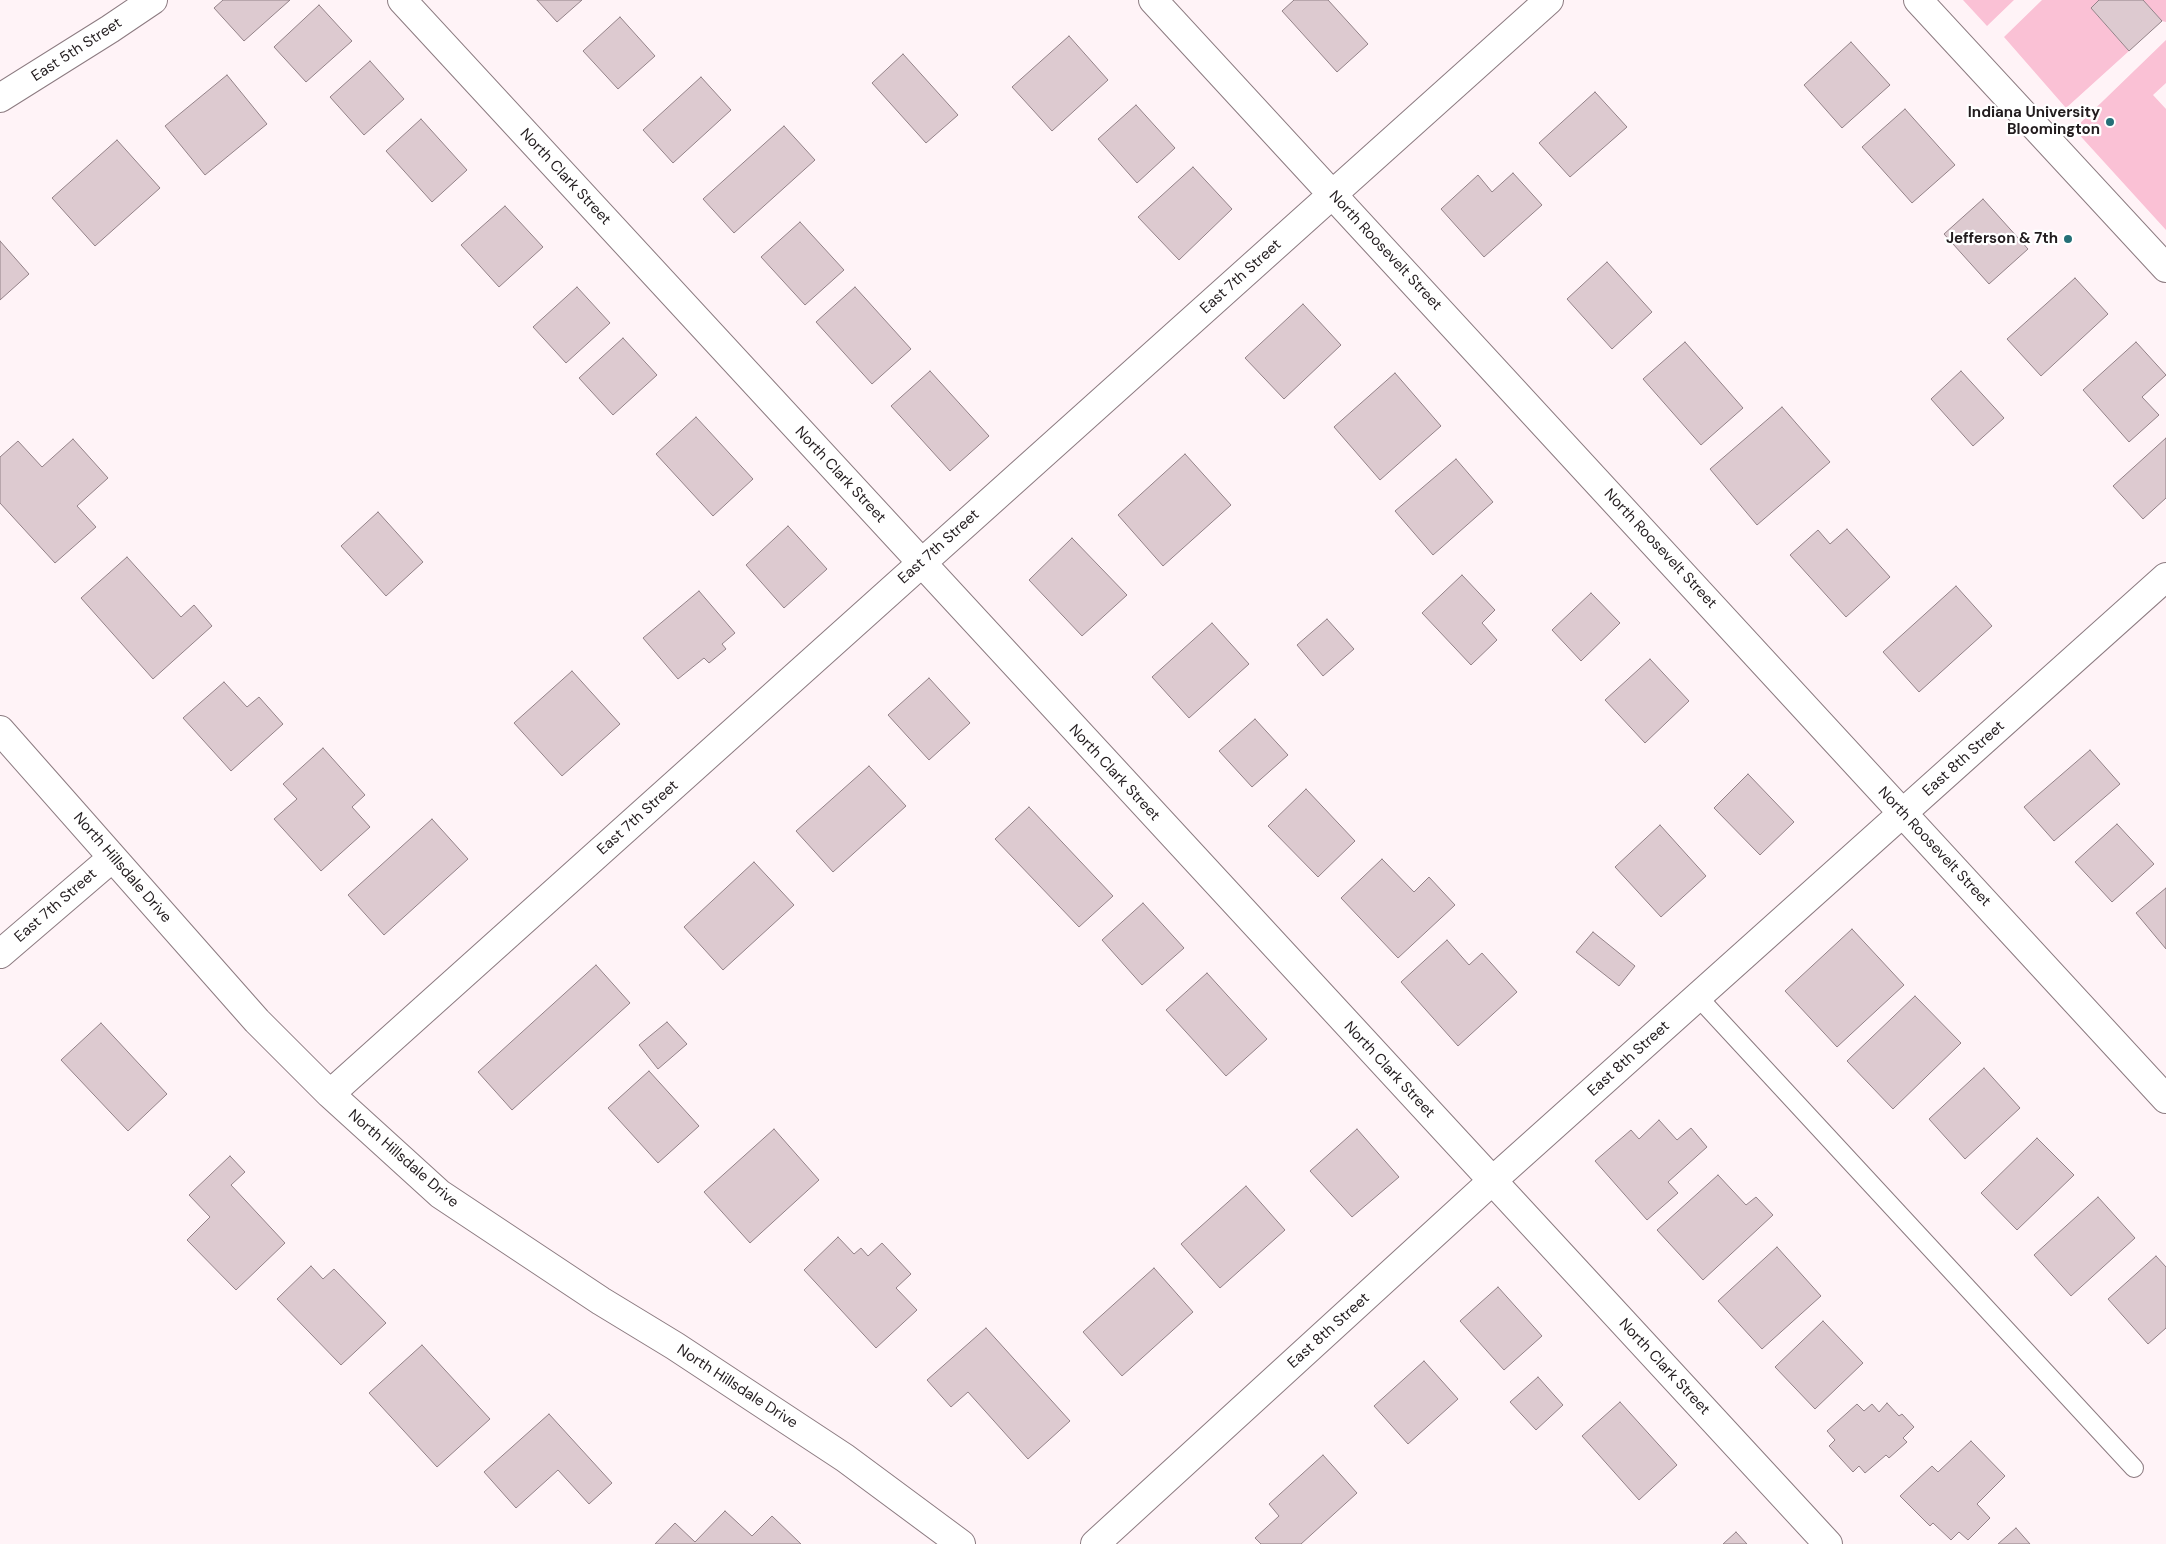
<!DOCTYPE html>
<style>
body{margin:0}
canvas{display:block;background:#fff3f7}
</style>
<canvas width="2166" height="1544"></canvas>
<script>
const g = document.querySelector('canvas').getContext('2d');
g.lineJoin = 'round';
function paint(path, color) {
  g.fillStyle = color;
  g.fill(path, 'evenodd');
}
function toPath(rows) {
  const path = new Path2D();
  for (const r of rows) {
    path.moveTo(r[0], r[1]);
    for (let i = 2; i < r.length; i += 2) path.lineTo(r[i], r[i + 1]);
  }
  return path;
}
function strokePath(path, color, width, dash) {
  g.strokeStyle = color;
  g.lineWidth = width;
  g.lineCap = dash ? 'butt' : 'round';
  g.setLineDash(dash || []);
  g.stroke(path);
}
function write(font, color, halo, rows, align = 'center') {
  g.font = font + ' "DM Sans",sans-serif';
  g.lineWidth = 4.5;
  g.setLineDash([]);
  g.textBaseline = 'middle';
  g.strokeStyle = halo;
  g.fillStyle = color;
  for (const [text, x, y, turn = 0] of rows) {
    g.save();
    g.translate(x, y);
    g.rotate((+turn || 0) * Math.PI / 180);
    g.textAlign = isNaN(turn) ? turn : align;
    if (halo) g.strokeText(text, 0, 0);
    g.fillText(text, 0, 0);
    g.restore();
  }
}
paint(toPath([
 [1963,0,2014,0,1987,26],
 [2042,0,2099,0,2091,8,2129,51,2066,108,2004,37],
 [2143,0,2166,0,2166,22,2162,21],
 [2166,40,2166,83,2153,95,2166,109,2166,230,2074,129]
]), '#fac1d5');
const building = toPath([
 [223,0,290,0,244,41,214,8,223,0],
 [537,0,582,0,557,22,537,0],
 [1294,0,1328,0,1368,44,1337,72,1282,11,1294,0],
 [2099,0,2143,0,2162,21,2129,51,2091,8,2099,0],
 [319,5,352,41,306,82,274,47,319,5],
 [620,17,655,56,618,89,583,51,620,17],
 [1069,36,1108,80,1052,131,1012,87,1069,36],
 [1851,42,1890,85,1842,128,1804,85,1851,42],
 [903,54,958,115,926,143,872,83,903,54],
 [370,61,404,99,364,135,330,97,370,61],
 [227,75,267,124,205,175,165,126,227,75],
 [701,77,731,110,673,163,643,130,701,77],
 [1595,92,1627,127,1570,177,1539,143,1595,92],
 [1136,105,1175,148,1137,183,1098,139,1136,105],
 [1905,109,1955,165,1912,203,1862,147,1905,109],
 [421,119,467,170,432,202,386,151,421,119],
 [784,126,815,160,734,233,703,199,784,126],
 [117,140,160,188,95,246,52,198,117,140],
 [1193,167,1232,209,1179,260,1138,217,1193,167],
 [1513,173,1542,205,1484,257,1441,209,1478,175,1492,192,1513,173],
 [1983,199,2028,249,1989,284,1944,234,1983,199],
 [505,206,543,247,499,287,461,245,505,206],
 [800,222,844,270,805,305,761,257,800,222],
 [0,241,29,274,0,300,0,241],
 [1607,262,1652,312,1612,349,1567,299,1607,262],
 [2075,278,2108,314,2041,376,2007,339,2075,278],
 [577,287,610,323,566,363,533,327,577,287],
 [855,287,911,349,872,384,816,322,855,287],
 [1303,304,1341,345,1284,399,1245,358,1303,304],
 [623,338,657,375,613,415,579,378,623,338],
 [1685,342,1743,408,1701,445,1643,379,1685,342],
 [2136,342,2166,375,2142,397,2159,415,2129,442,2083,390,2136,342],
 [930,371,989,436,950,471,891,406,930,371],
 [1961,371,2004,418,1973,446,1931,399,1961,371],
 [1395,373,1441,426,1380,480,1334,427,1395,373],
 [1782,407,1830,462,1757,525,1710,469,1782,407],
 [696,417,753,479,713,516,656,454,696,417],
 [2166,438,2166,498,2143,519,2113,486,2166,438],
 [73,439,108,478,77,506,96,527,55,563,0,503,0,457,18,441,42,467,73,439],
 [1185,454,1231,505,1163,566,1118,515,1185,454],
 [1456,459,1493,502,1433,555,1395,511,1456,459],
 [378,512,423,562,386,596,341,546,378,512],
 [788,526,827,569,784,608,746,565,788,526],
 [1847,529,1890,577,1846,617,1790,555,1818,530,1830,544,1847,529],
 [1072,538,1127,595,1082,636,1029,580,1072,538],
 [127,557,181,617,194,605,212,626,153,679,81,598,127,557],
 [1462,575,1495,610,1482,623,1497,640,1471,665,1422,613,1462,575],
 [1956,586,1992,626,1919,692,1883,652,1956,586],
 [699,591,735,633,722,644,726,649,709,663,704,658,678,679,643,638,699,591],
 [1591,593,1620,623,1581,661,1552,630,1591,593],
 [1327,619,1354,649,1323,676,1297,645,1327,619],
 [1212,623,1249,664,1189,718,1152,677,1212,623],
 [1650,659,1689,701,1645,743,1605,700,1650,659],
 [572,671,620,724,562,776,514,723,572,671],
 [929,678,970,723,929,760,888,715,929,678],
 [224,682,247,707,259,697,283,724,231,771,183,718,224,682],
 [1255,719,1288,755,1252,787,1219,751,1255,719],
 [323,748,365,795,352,807,370,827,321,871,274,819,297,799,283,784,323,748],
 [2090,750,2120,784,2054,841,2024,807,2090,750],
 [869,766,906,806,833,872,796,831,869,766],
 [1748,774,1794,822,1760,855,1714,808,1748,774],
 [1306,789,1355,841,1318,877,1268,826,1306,789],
 [1029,807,1113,896,1079,927,995,839,1029,807],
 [432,819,468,859,384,935,348,895,432,819],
 [2117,824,2154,864,2112,902,2075,862,2117,824],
 [1660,825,1706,876,1661,917,1615,867,1660,825],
 [1382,859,1414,892,1429,877,1455,905,1398,958,1341,898,1382,859],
 [754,862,794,905,723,970,684,927,754,862],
 [2166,888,2166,949,2136,913,2166,888],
 [1143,903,1184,948,1142,985,1102,940,1143,903],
 [1852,929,1904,985,1837,1047,1785,991,1852,929],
 [1593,932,1635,966,1619,986,1576,952,1593,932],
 [1447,940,1469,965,1482,953,1517,992,1458,1046,1401,982,1447,940],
 [596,965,630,1003,512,1110,478,1072,596,965],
 [1207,973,1267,1039,1226,1076,1166,1010,1207,973],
 [1915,996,1961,1043,1893,1109,1847,1061,1915,996],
 [667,1022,687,1044,658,1069,639,1045,667,1022],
 [101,1023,167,1094,128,1131,61,1060,101,1023],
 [1984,1068,2020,1108,1965,1159,1929,1119,1984,1068],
 [649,1071,699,1126,658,1163,608,1108,649,1071],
 [1659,1120,1677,1140,1691,1128,1707,1147,1668,1182,1678,1193,1647,1220,1595,1161,1631,1130,1639,1139,1659,1120],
 [774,1129,819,1180,750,1243,704,1192,774,1129],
 [1357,1129,1399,1177,1352,1217,1310,1171,1357,1129],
 [2037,1138,2074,1175,2017,1230,1981,1193,2037,1138],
 [230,1156,245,1172,231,1185,285,1243,236,1290,187,1240,210,1217,189,1195,230,1156],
 [1718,1175,1746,1205,1756,1197,1773,1215,1703,1280,1657,1230,1718,1175],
 [1246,1186,1285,1230,1220,1288,1181,1244,1246,1186],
 [2098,1197,2135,1238,2071,1296,2034,1255,2098,1197],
 [838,1237,854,1254,861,1248,868,1256,882,1243,911,1274,896,1288,917,1310,876,1348,804,1270,838,1237],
 [1777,1247,1821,1296,1762,1349,1718,1301,1777,1247],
 [2156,1256,2166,1267,2166,1328,2148,1344,2108,1299,2156,1256],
 [311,1266,323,1279,334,1269,386,1323,341,1365,277,1299,311,1266],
 [1154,1268,1193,1312,1122,1376,1083,1332,1154,1268],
 [1498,1287,1542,1336,1504,1370,1460,1321,1498,1287],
 [1823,1321,1863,1363,1815,1409,1775,1367,1823,1321],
 [986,1328,1070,1421,1028,1459,968,1392,951,1407,927,1380,986,1328],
 [422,1345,490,1419,437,1467,369,1393,422,1345],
 [1424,1361,1458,1399,1408,1444,1374,1406,1424,1361],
 [1538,1377,1563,1405,1536,1430,1510,1402,1538,1377],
 [1620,1402,1677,1465,1639,1500,1582,1436,1620,1402],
 [1887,1403,1899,1416,1902,1414,1914,1427,1903,1438,1907,1442,1889,1458,1886,1455,1865,1473,1859,1466,1853,1472,1829,1446,1835,1440,1827,1431,1857,1404,1864,1411,1872,1404,1879,1412,1887,1403],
 [549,1414,612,1483,589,1504,558,1470,516,1508,484,1472,549,1414],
 [1971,1441,2005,1476,1977,1504,1990,1518,1968,1540,1959,1532,1951,1540,1933,1523,1930,1526,1900,1496,1932,1466,1938,1472,1971,1441],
 [1323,1455,1357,1493,1301,1544,1261,1544,1255,1538,1279,1516,1269,1504,1323,1455],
 [725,1511,752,1536,772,1516,801,1544,655,1544,675,1523,695,1542,725,1511],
 [2016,1528,2030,1544,1998,1544,2016,1528],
 [1736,1532,1747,1544,1723,1544,1736,1532]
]);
paint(building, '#ddcad0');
strokePath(building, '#938288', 1);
const service = toPath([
 [1698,997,2134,1468]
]);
const minor = toPath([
 [402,0,1828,1544],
 [1153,0,2166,1099],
 [1918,0,2166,268],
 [0,98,110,29,153,0],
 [0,730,257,1021,330,1094,440,1194,601,1301,675,1346,845,1458,961,1544],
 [0,954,112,858],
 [330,1094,1549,0],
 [1095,1544,1492,1181,2166,577]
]);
strokePath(service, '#8c7b81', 20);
strokePath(minor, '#8c7b81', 30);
strokePath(service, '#fff', 18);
strokePath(minor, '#fff', 28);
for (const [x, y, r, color] of [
 [2110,122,5,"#256f77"],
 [2068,239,5,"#256f77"]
]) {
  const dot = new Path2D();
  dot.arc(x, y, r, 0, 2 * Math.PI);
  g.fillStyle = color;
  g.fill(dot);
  strokePath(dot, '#fff', 2);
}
write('15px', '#221c1e', '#fff', [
 ["East 5th Street",77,50,-33],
 ["North Clark Street",565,177,47],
 ["North Roosevelt Street",1385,251,47],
 ["East 7th Street",1241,277,-42],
 ["North Clark Street",840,475,47],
 ["East 7th Street",939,547,-42],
 ["North Roosevelt Street",1660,549,47],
 ["East 8th Street",1964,759,-42],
 ["North Clark Street",1114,773,47],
 ["East 7th Street",638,818,-42],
 ["North Roosevelt Street",1934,847,47],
 ["North Hillsdale Drive",122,868,49],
 ["East 7th Street",56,906,-41],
 ["East 8th Street",1629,1059,-42],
 ["North Clark Street",1389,1070,47],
 ["North Hillsdale Drive",403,1159,41],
 ["East 8th Street",1329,1331,-42],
 ["North Clark Street",1664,1367,47],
 ["North Hillsdale Drive",737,1387,33]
]);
write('bold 15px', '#221c1e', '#fff', [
 ["Indiana University",2100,113],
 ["Bloomington",2100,130],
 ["Jefferson & 7th",2058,239]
], 'right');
</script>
